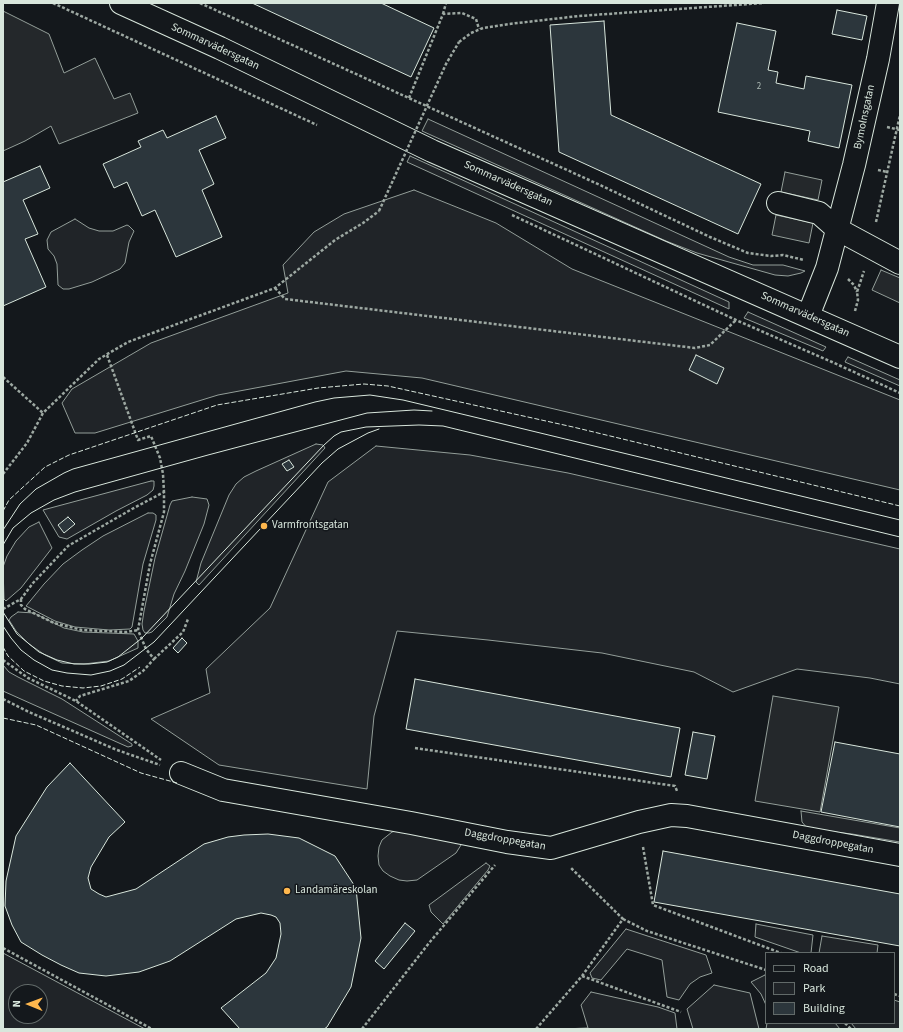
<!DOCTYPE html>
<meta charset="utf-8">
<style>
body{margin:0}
#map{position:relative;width:903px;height:1032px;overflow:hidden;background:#14181c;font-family:"Source Sans 3",sans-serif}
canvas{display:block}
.frame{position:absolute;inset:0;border:4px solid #d8e6dc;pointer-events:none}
.legend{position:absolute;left:765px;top:952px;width:130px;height:72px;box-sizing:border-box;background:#14181c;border:1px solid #626a69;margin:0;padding:5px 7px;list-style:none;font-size:12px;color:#d8e6dc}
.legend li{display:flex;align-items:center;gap:8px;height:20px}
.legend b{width:20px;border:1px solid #626a69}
.north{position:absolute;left:8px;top:984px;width:40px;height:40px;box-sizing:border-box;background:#14181c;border:1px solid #626a69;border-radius:50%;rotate:271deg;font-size:11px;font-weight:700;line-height:16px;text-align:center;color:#d8e6dc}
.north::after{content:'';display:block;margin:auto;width:14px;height:18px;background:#ffb74d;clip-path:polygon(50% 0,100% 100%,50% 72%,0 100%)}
</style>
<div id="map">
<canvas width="903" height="1032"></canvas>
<div class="frame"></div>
<ul class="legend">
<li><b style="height:5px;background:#14181c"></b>Road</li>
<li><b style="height:11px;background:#202428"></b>Park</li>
<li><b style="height:11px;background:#2c363c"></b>Building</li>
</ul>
<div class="north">N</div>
</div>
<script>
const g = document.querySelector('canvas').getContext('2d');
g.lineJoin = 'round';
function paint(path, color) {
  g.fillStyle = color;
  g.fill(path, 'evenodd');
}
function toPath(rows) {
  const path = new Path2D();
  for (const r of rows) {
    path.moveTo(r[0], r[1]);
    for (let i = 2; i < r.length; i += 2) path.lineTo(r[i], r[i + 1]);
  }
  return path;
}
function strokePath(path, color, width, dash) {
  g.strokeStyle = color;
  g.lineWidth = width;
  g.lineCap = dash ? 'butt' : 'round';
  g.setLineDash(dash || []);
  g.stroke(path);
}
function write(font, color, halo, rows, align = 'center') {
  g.font = font + ' "Source Sans 3",sans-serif';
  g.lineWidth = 3;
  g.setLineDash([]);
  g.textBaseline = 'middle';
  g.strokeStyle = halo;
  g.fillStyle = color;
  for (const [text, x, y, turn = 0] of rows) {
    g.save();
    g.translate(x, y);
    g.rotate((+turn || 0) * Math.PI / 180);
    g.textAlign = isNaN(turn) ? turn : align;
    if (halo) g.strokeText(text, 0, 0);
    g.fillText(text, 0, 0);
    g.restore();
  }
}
const green = toPath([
 [428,119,729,257,753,265,783,265,805,271,801,273,788,276,775,275,697,253,666,241,422,131,428,119],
 [410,156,729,302,729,309,407,162,410,156],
 [414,190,496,223,572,269,900,400,900,490,422,378,346,371,218,395,95,433,75,433,62,403,72,389,151,343,288,293,283,265,314,232,344,214,414,190],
 [75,219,89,228,99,231,113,231,127,225,129,226,134,231,129,242,125,263,120,269,92,282,69,289,63,289,58,285,57,264,54,256,48,249,47,240,51,232,75,219],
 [748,312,826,347,823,351,744,318,748,312],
 [848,357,900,380,900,386,845,362,846,360,848,357],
 [316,444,323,445,325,448,199,585,196,582,201,563,229,495,236,484,244,477,256,471,316,444],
 [376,446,470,455,568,473,900,549,900,684,870,678,797,669,733,692,694,672,602,653,488,640,397,631,374,716,367,789,219,765,151,719,210,693,206,669,270,608,328,482,376,446],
 [151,481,154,481,154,486,153,490,147,495,116,511,67,539,59,537,43,510,151,481],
 [192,497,207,499,209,505,204,524,185,571,174,594,167,617,152,632,149,633,145,633,143,630,142,624,144,611,155,558,170,505,172,501,192,497],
 [148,513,153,513,156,515,156,520,143,564,132,627,130,629,109,630,75,627,55,621,26,606,44,584,63,564,82,550,103,536,148,513],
 [39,522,52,548,21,588,6,601,4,599,3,567,7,556,16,541,29,527,39,522],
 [18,612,34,613,64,628,83,632,134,634,138,641,138,648,109,661,84,664,62,663,45,655,29,644,16,631,9,620,11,617,18,612],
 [3,665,9,672,18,677,62,699,132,744,132,746,128,747,119,743,3,691,3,665],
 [801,811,900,828,900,842,852,834,808,829,802,822,801,811],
 [399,830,459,842,461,845,456,853,417,880,407,881,399,880,390,876,383,871,379,865,378,856,379,847,382,840,392,832,399,830],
 [486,863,490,866,488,870,443,924,431,912,429,905,486,863],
 [756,924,813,935,811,953,801,953,755,937,756,924],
 [626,929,706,955,712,973,700,977,690,984,679,1000,667,997,662,960,627,949,601,980,592,978,590,973,626,929],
 [822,936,878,945,877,953,819,953,822,936],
 [3,953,145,1029,3,1029,3,953],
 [16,992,40,992,40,1016,16,1016,16,992],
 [765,975,766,975,766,1005,761,994,751,982,765,975],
 [714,985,750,993,759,1029,693,1029,687,1009,714,985],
 [591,992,658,1007,675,1013,677,1029,562,1029,588,1028,581,1005,591,992],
 [894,1000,900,1002,900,1029,856,1029,851,1023,894,1023,894,1000],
 [767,1023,835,1023,840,1029,766,1029,767,1023]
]);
paint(green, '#202428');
strokePath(green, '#939e99', 1);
const parking = toPath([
 [3,11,49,34,64,73,95,58,114,99,130,93,138,113,59,144,51,126,25,141,3,151,3,11],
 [785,172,822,180,818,200,781,192,785,172],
 [776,215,813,223,809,243,772,235,776,215],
 [881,270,900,278,900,303,872,290,881,270],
 [773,696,839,707,820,812,755,801,773,696]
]);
paint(parking, '#24282b');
strokePath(parking, '#939e99', 1);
const building = toPath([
 [252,3,381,3,434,28,411,77,252,3],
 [837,10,867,16,862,40,832,34,837,10],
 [604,21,611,115,761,184,738,234,559,152,550,25,604,21],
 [737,23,776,31,768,70,778,72,776,83,804,89,806,76,852,85,839,148,808,141,810,131,718,112,737,23],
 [216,116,226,138,199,150,214,184,202,190,222,237,176,257,155,210,142,216,127,182,114,188,103,164,141,147,138,141,163,130,167,138,216,116],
 [40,166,50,188,23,200,38,234,25,239,46,287,3,306,3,182,40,166],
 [696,355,724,368,717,384,689,370,696,355],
 [289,460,294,467,287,471,282,464,289,460],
 [68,517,75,524,64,533,58,525,68,517],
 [182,638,187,643,178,653,173,648,182,638],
 [415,679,680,728,671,777,406,729,415,679],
 [693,732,715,736,707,779,685,775,693,732],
 [835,742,900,754,900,827,821,812,835,742],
 [70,763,125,822,109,837,91,867,88,878,91,889,99,894,106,897,136,889,204,844,228,837,244,835,268,834,299,838,335,856,356,888,361,938,351,987,327,1027,324,1029,240,1029,221,1008,266,973,276,958,281,934,280,923,276,917,271,915,261,913,236,919,170,961,139,972,106,976,79,973,61,965,42,955,21,942,12,925,5,906,6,881,16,836,47,787,70,763],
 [663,851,900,894,900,946,654,902,663,851],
 [405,923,415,931,384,969,375,961,405,923]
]);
paint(building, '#2c363c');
strokePath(building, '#d8e6dc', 1);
const minor = toPath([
 [121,3,220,48,432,151,900,357],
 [778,203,819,213,837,229,900,263],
 [808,316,827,268,854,165,878,59,888,3],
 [181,773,223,790,411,823,507,842,551,848,639,822,671,815,687,816,900,855]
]);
strokePath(minor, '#d8e6dc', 24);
strokePath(toPath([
 [53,3,317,125],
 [200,3,600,185,710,237,748,253,771,256,783,255,804,260],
 [443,14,446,3],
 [459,42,471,33,483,28,509,24,579,16,764,3],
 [409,98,443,14,462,13,476,19,479,29],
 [887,127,900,130],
 [878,170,887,172],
 [512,215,736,320,832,362,900,393],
 [876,222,900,115],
 [848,279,854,285,857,292],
 [275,288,285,299,695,348,710,345,736,320],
 [855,311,858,300,857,292,864,271],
 [107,355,138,440,151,436,160,458,163,474,164,492],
 [3,377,43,413],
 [3,474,27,443,43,413,99,359,128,342,275,288,335,240,363,223,379,211],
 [21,599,21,605,25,609,54,623,82,630,127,632,138,630],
 [3,609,21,599,33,583,68,546,132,509,164,492,164,512,150,564,138,630,146,649,154,659,143,671,129,681,80,696,76,701],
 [154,659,183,632,188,619],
 [3,660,28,678,76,701,161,760],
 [3,699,29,712,117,750,160,765],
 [415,748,675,786,677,791],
 [643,847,653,905,781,953],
 [623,919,647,931,766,970],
 [3,948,152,1029],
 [582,976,681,1012],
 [894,994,900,996],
 [845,1023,851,1029],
 [362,1029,429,943,495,865],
 [536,1029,582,976,623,919,571,868]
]), '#9da8a2', 2.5, [3, 2]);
strokePath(minor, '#14181c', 22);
strokePath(toPath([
 [3,530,20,504,36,489,64,473,73,469,315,402,334,398,370,395,403,400,470,416,900,520],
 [3,545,13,528,31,513,54,500,75,492,208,455,367,413,414,410,432,411],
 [3,612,17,634,39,652,57,660,74,664,89,664,107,662,118,657,142,638,324,445,334,436,341,432,366,427,419,425,443,426,900,537],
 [3,626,11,638,21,650,34,660,52,670,67,673,91,675,110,671,124,665,154,642,322,463,338,449,368,433,379,429]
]), '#d8e6dc', 1);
strokePath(toPath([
 [379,211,446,64,459,42]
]), '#9da8a2', 2.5, [3, 2]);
strokePath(toPath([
 [3,511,9,500,45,467,69,455,217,405,318,388,364,384,388,386,573,427,900,506],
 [3,647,8,656,24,671,44,681,62,686,83,688,101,686,122,679,140,667],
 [3,718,36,725,141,773,177,783]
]), '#d8e6dc', 1, [5, 2]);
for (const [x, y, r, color] of [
 [264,526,4,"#ffb74d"],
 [287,891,4,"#ffb74d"]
]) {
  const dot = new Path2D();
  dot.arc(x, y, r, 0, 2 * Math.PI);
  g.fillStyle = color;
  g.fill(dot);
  strokePath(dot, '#14181c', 1.5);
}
write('9px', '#adbab4', null, [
 ["2",759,87]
]);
write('11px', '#d8e6dc', '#14181c', [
 ["Sommarvädersgatan",215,47,25],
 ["Bymolnsgatan",865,117,-78],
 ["Sommarvädersgatan",508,184,24],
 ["Sommarvädersgatan",805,315,24],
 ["Daggdroppegatan",505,840,10],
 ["Daggdroppegatan",833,843,11]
]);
write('11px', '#d8e6dc', '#14181c', [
 ["Varmfrontsgatan",272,526],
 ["Landamäreskolan",295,891]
], 'left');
</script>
